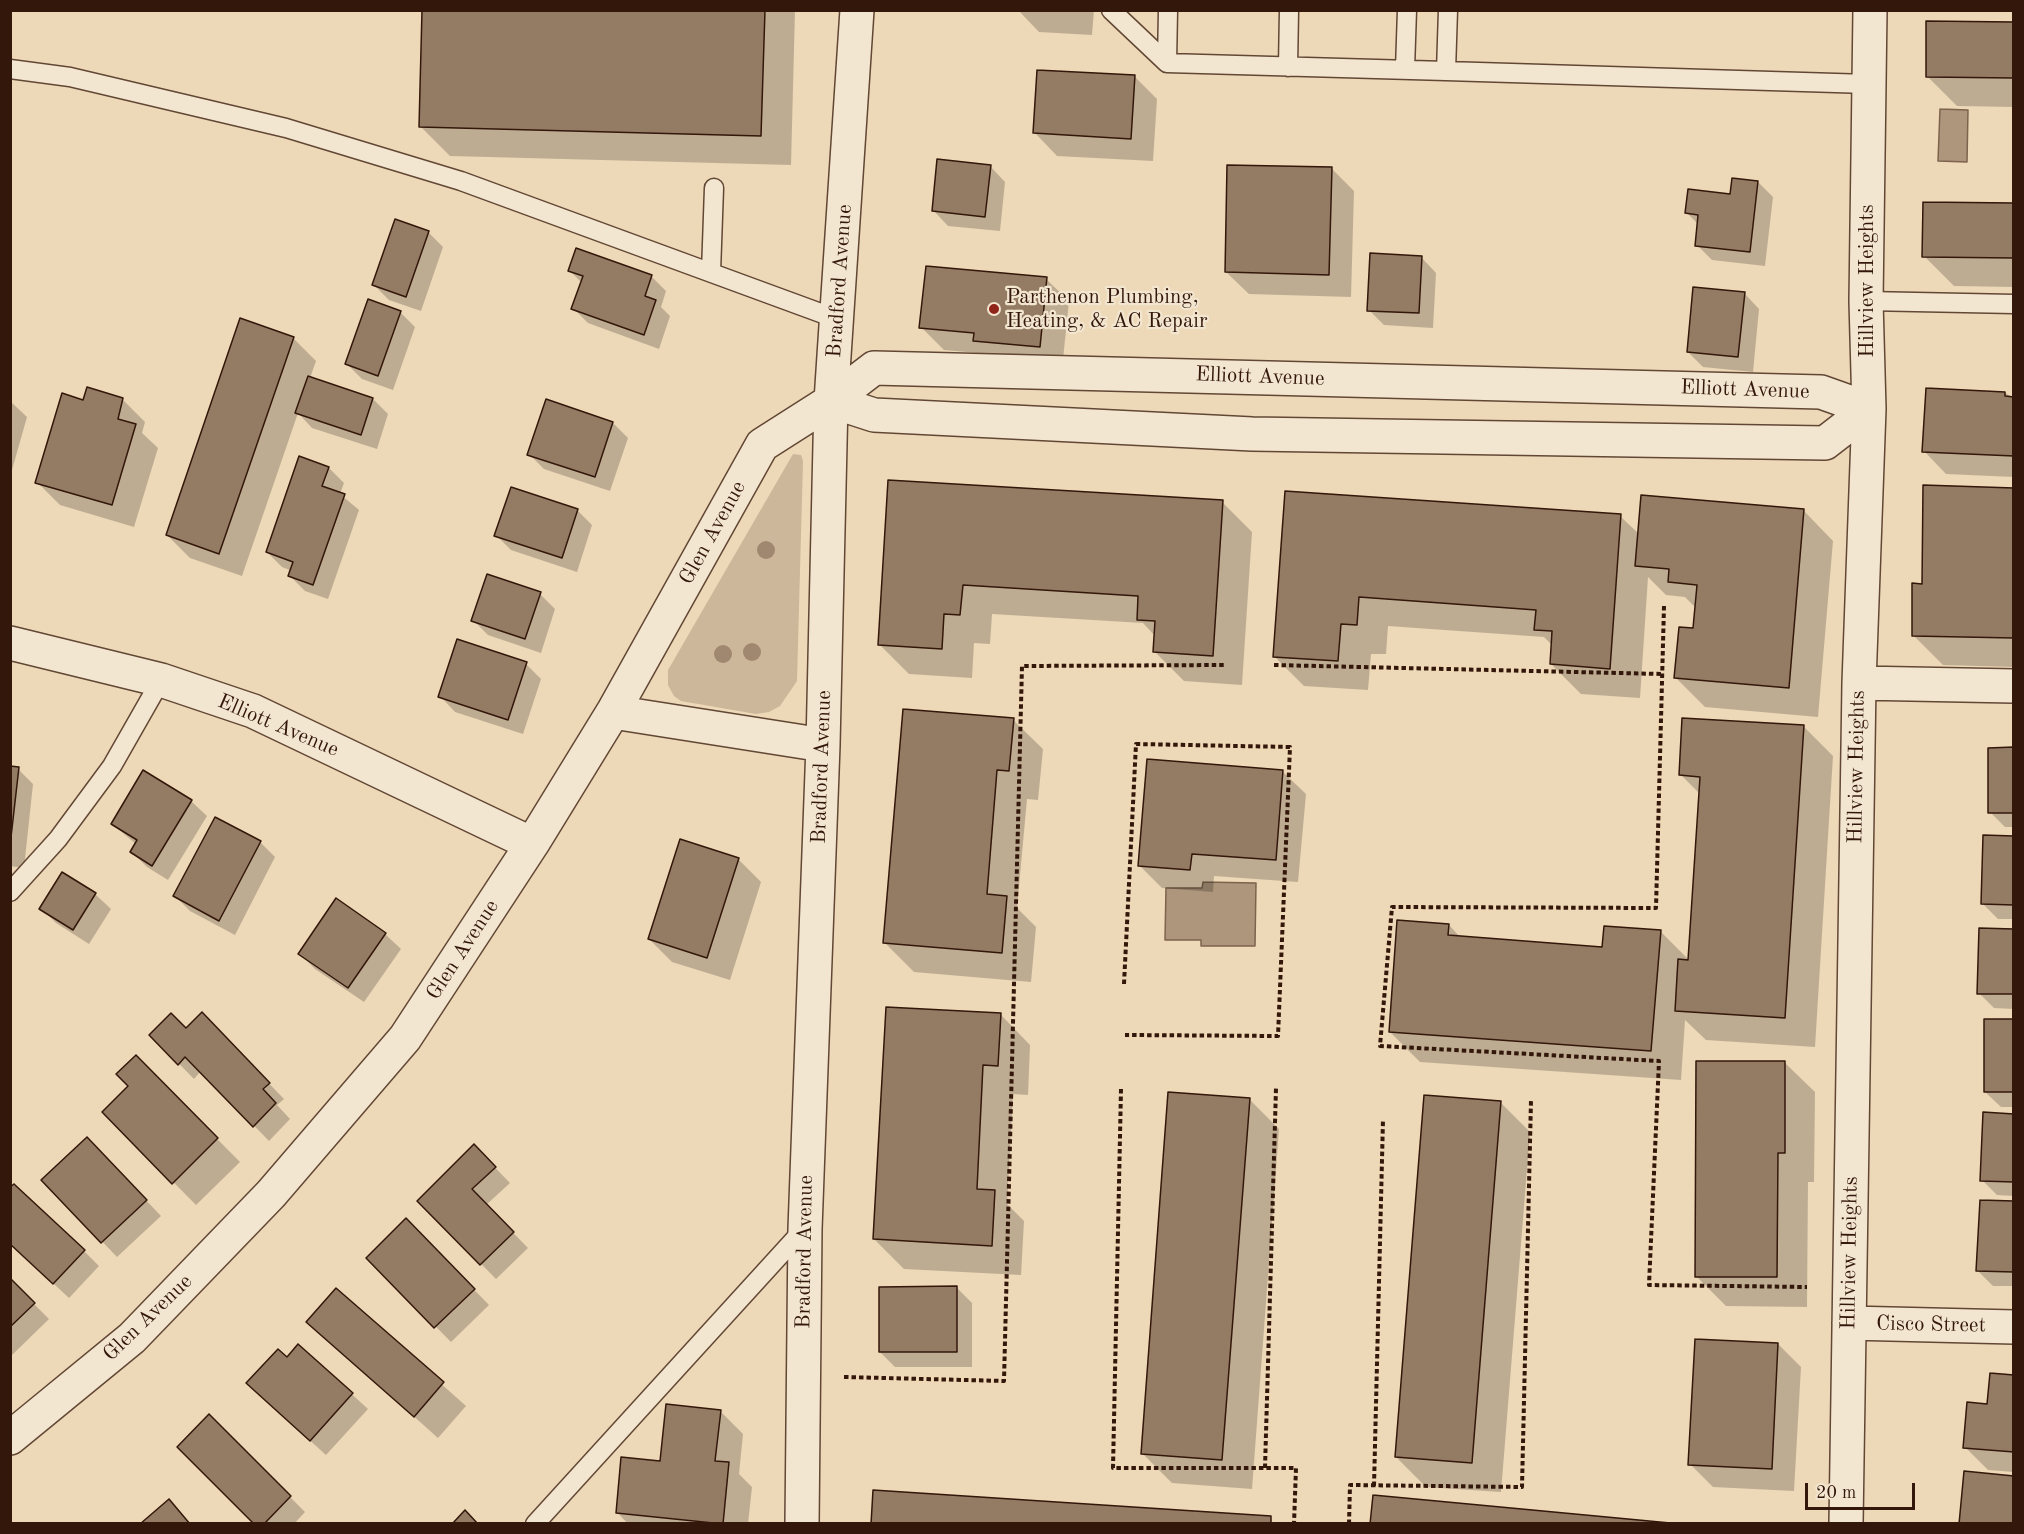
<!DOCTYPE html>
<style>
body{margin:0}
#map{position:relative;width:2024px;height:1534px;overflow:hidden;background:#edd8b7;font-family:"Old Standard TT",serif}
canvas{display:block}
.frame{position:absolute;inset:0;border:12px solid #33170a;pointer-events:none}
.scale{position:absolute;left:1805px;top:1483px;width:110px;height:27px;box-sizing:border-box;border:3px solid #33170a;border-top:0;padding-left:8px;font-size:18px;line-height:21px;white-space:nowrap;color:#33170a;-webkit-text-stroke:4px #f3e6d0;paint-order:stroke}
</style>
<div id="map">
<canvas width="2024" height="1534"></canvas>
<div class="frame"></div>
<div class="scale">20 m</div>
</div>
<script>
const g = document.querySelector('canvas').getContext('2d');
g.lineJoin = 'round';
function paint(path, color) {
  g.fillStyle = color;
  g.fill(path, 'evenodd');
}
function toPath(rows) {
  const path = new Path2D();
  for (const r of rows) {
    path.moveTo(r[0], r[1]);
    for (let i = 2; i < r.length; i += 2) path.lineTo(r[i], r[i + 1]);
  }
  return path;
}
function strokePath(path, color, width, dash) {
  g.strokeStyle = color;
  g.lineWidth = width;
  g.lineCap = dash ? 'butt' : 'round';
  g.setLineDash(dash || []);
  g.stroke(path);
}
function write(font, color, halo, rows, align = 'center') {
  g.font = font + ' "Old Standard TT",serif';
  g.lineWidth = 4.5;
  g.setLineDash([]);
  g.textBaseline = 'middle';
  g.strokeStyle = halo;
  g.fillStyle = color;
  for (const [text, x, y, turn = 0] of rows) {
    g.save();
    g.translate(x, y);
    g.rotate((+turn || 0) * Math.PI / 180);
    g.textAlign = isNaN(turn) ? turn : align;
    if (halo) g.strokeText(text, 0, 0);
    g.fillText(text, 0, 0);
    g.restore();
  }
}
paint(toPath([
 [793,454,801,455,803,461,797,681,780,706,769,712,756,714,681,701,674,696,668,685,668,670]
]), '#cdb79a');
const water = toPath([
 [1940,109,1968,110,1967,162,1938,161,1940,109],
 [1203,882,1256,883,1255,946,1201,946,1201,940,1165,940,1166,888,1202,888,1203,882]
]);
paint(water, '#ae967c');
strokePath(water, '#7d634e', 1.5);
paint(toPath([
 [423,10,795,10,791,165,450,156,420,126],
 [1018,10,1094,10,1092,35,1039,32],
 [1967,10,2014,10,2014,12],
 [2014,23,2014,107,1957,106,1927,76],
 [1134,76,1157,99,1153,161,1057,156,1035,133],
 [990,166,1005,182,1000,231,948,226,933,210],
 [1331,168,1354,191,1351,297,1249,294,1226,272],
 [1758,182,1773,197,1765,266,1712,260,1697,245,1699,225,1687,213],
 [2014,204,2014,287,1954,286,1924,256],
 [428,232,443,247,421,311,389,300,374,285],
 [1421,257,1436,273,1433,328,1384,325,1369,310],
 [570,271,651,276,666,291,661,307,670,316,659,349,588,323,573,308,582,283],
 [1046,279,1069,301,1062,369,997,363,989,354,944,350,921,327],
 [1744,293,1759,309,1753,372,1703,367,1688,352],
 [400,312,415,327,393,390,362,379,347,364],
 [293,338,316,361,310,378,373,399,388,414,377,449,312,428,298,413,242,576,190,558,167,535],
 [2005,393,2014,398,2014,477,1946,474,1924,451],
 [123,400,145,422,142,433,158,448,134,527,60,505,37,482,84,402],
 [10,401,27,417,10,477],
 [613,423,628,438,610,491,544,469,529,454],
 [329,468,344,483,340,494,359,510,328,599,305,591,290,576,292,571,282,567,267,552],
 [889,482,1222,502,1252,532,1242,685,1184,681,1154,651,1155,636,1143,623,992,614,990,644,974,643,972,678,909,674,879,644],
 [2014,489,2014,667,1943,665,1913,635,1923,585],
 [1286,493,1620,516,1639,534,1804,511,1833,541,1818,717,1705,707,1675,677,1694,630,1696,608,1685,597,1666,595,1648,577,1640,698,1581,694,1551,664,1553,646,1544,637,1388,626,1386,654,1371,654,1368,690,1304,686,1274,656],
 [577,510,592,525,577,572,511,550,496,535],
 [540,594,555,609,541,653,488,635,473,620],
 [526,664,541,679,523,734,455,712,440,696],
 [1013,720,1043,749,1038,800,1027,799,1017,908,1036,927,1031,982,914,972,884,942],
 [1803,726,1833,756,1815,1047,1706,1040,1685,1020,1681,1080,1420,1062,1390,1032,1449,925,1461,938,1604,948,1660,931,1690,961,1701,795,1680,774],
 [2014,749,2014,827,2005,827,1990,812],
 [10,768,18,769,33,784,24,868,10,866],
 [144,772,191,801,207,816,168,880,147,867,132,852,136,844,112,824],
 [1283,772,1306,794,1298,882,1214,876,1213,892,1162,888,1139,865],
 [2014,837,2014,919,1998,919,1983,904],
 [260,842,275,857,235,935,190,911,175,896],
 [738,859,761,882,730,980,672,962,649,939],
 [63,874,95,894,111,909,89,944,56,923,41,908],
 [337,901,385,934,401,949,364,1002,315,969,300,954],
 [2014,930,2014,1009,1994,1008,1979,993],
 [202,1014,284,1099,277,1105,290,1119,269,1141,201,1071,194,1079,151,1035,186,1030],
 [1001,1015,1030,1045,1028,1095,1013,1094,1007,1204,1024,1221,1021,1275,904,1269,874,1239],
 [2014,1020,2014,1107,2001,1107,1985,1092],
 [136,1057,240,1162,196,1205,104,1112,131,1086],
 [1785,1063,1815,1092,1814,1182,1808,1182,1807,1307,1726,1306,1696,1276],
 [1249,1099,1279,1129,1252,1489,1172,1483,1142,1453],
 [1500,1102,1530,1132,1501,1492,1426,1487,1396,1457],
 [2014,1115,2014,1196,1997,1195,1982,1180],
 [474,1146,510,1183,486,1205,528,1248,496,1279,419,1201],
 [102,1154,161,1216,117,1257,43,1180],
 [2014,1203,2014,1286,1993,1286,1977,1270],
 [421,1235,489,1305,451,1342,368,1258],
 [10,1243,84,1251,99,1266,69,1298],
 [10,1280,49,1319,10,1357],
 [957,1288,972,1303,972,1367,895,1367,880,1352],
 [336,1290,466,1406,438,1438,308,1322],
 [1778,1344,1801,1367,1794,1491,1713,1487,1690,1464],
 [299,1346,368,1409,326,1455,263,1398,287,1359],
 [2014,1377,2014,1472,1988,1470,1965,1447,1988,1406],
 [720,1411,743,1434,739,1474,752,1487,748,1524,628,1524,617,1512,662,1463],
 [209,1416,305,1512,294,1524,256,1524]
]), '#0003');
const building = toPath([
 [422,10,765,10,761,136,419,127,422,10],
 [1926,21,2014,22,2014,78,1926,77,1926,21],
 [1037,70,1135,75,1131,139,1033,133,1037,70],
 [937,159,991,165,985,217,932,211,937,159],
 [1227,165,1332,167,1329,275,1225,272,1227,165],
 [1732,178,1758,181,1750,252,1695,246,1698,215,1685,213,1688,189,1730,194,1732,178],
 [1923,202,2014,203,2014,258,1922,257,1923,202],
 [395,219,429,231,406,297,372,285,395,219],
 [576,248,652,275,645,296,656,300,644,335,571,309,583,276,568,271,576,248],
 [1370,253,1422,256,1419,313,1367,311,1370,253],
 [926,266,1047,277,1040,347,973,341,974,333,919,328,926,266],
 [1693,287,1745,292,1738,357,1687,352,1693,287],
 [368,299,401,311,378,376,345,364,368,299],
 [240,318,294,337,219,554,166,535,240,318],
 [308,376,373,398,361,435,295,413,308,376],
 [87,387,123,398,118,419,136,424,112,505,35,483,62,393,83,400,87,387],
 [1926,388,2005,392,2005,396,2014,397,2014,456,1922,452,1926,388],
 [546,399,613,422,595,477,527,455,546,399],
 [299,456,329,467,322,486,345,494,313,585,288,576,293,562,266,552,299,456],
 [888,480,1223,500,1213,656,1153,652,1155,621,1137,620,1138,596,963,585,960,615,944,614,942,649,878,645,888,480],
 [1923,485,2014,488,2014,638,1912,636,1912,583,1922,584,1923,485],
 [511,487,578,509,562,558,494,536,511,487],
 [1285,491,1621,514,1610,669,1550,664,1552,631,1534,630,1536,610,1359,597,1357,625,1341,624,1338,661,1273,657,1285,491],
 [1641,495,1804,509,1789,688,1674,678,1679,627,1693,628,1697,585,1668,582,1669,569,1635,566,1641,495],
 [487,574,541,592,525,639,471,621,487,574],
 [457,639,527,662,508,720,438,697,457,639],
 [903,709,1014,718,1009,771,997,770,987,894,1007,896,1002,953,883,943,903,709],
 [1682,718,1804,725,1785,1018,1675,1011,1678,959,1688,960,1700,777,1679,775,1682,718],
 [2014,747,2014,813,1988,813,1988,748,2014,747],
 [1147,759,1283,770,1276,860,1192,854,1190,870,1138,866,1147,759],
 [10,766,19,767,10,846,10,766],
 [143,770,192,800,152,866,130,852,137,840,111,824,143,770],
 [215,817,261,841,219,921,173,896,215,817],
 [1983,835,2014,836,2014,905,1981,904,1983,835],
 [680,839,739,858,707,958,648,939,680,839],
 [62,872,96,893,73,930,39,909,62,872],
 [336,898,386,933,348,988,298,954,336,898],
 [1397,920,1449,924,1448,935,1602,947,1604,926,1661,930,1651,1051,1389,1032,1397,920],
 [1979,928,2014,929,2014,994,1977,994,1979,928],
 [886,1007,1001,1013,998,1066,983,1065,977,1189,995,1190,992,1246,873,1239,886,1007],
 [202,1012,270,1083,263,1089,276,1103,253,1127,185,1057,178,1065,149,1035,171,1013,186,1028,202,1012],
 [1984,1019,2014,1019,2014,1092,1984,1092,1984,1019],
 [136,1055,218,1138,172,1184,102,1112,128,1086,116,1074,136,1055],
 [1696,1061,1785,1061,1785,1153,1778,1153,1777,1277,1695,1277,1696,1061],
 [1168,1092,1250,1098,1222,1460,1141,1454,1168,1092],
 [1424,1095,1501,1101,1472,1463,1395,1457,1424,1095],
 [1983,1112,2014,1114,2014,1182,1980,1181,1983,1112],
 [87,1137,147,1200,101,1243,41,1180,87,1137],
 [474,1144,496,1167,472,1189,514,1232,480,1265,417,1201,474,1144],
 [14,1184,85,1250,53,1284,10,1244,10,1187,14,1184],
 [1980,1200,2014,1201,2014,1272,1976,1271,1980,1200],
 [406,1218,475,1289,434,1328,366,1258,406,1218],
 [10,1278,35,1303,10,1327,10,1278],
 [957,1286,957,1352,879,1352,879,1287,957,1286],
 [336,1288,444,1382,414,1417,306,1322,336,1288],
 [1695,1339,1778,1343,1772,1469,1688,1465,1695,1339],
 [298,1344,353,1393,310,1441,246,1383,278,1349,287,1357,298,1344],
 [1990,1373,2014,1375,2014,1452,1963,1448,1967,1402,1987,1404,1990,1373],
 [666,1404,721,1410,715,1461,729,1462,723,1524,616,1513,621,1457,660,1461,666,1404],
 [209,1414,291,1496,264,1524,254,1524,177,1447,209,1414],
 [1964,1471,2014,1476,2014,1524,1959,1524,1964,1471],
 [873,1490,1271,1516,1271,1524,871,1524,873,1490],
 [1373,1495,1681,1524,1370,1524,1373,1495],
 [169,1499,190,1524,140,1524,169,1499],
 [465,1510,478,1524,452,1524,465,1510]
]);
paint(building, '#947b64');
strokePath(building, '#33170a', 1.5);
const lane = toPath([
 [1111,10,1167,63,1446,71],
 [1448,10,1446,71,1868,84],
 [1167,63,1168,10],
 [1288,67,1289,10],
 [10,69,70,77,286,128,461,181,837,319],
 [1405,69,1407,10],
 [711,272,714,188],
 [1866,301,2014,304],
 [10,892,58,839,112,766,161,680],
 [535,1524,803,1230]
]);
const street = toPath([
 [831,401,874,415,1252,434,1825,443,1869,409],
 [10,643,161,680,253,711,532,844],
 [1859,683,2014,686],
 [613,712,823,745],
 [1849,1323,2014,1327],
 [10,1438,132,1338,271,1194,405,1038,532,844,613,712,762,445,831,401,874,368,1821,392,1869,409],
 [802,1524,805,1229,823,745,831,401,857,10],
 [1846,1524,1859,683,1869,409,1866,301,1870,10]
]);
strokePath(lane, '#624735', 21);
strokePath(street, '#624735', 36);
strokePath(toPath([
 [1664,606,1656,908,1392,907,1380,1046,1659,1061,1649,1285,1807,1287],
 [1274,665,1662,674],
 [1124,984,1136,744,1290,747,1278,1036,1125,1035],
 [1121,1089,1113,1468,1296,1468,1294,1524],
 [844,1377,1004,1381,1022,666,1224,665],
 [1265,1468,1276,1088],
 [1374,1486,1383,1119],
 [1349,1524,1350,1485,1522,1487,1531,1100]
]), '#33170a', 4, [4.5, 3]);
strokePath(lane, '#f3e6d0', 18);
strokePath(street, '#f3e6d0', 33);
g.fillStyle = '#a08870';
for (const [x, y] of [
 [766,550],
 [752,652],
 [723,654]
]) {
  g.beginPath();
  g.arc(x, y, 9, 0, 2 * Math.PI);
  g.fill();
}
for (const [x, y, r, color] of [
 [994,309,6,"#8f2418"]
]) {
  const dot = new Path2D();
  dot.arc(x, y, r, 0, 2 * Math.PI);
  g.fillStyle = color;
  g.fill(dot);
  strokePath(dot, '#f3e6d0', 2);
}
write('21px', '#33170a', '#f3e6d0', [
 ["Bradford Avenue",840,281,-86],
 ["Hillview Heights",1867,281,-90],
 ["Elliott Avenue",1260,377,2],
 ["Elliott Avenue",1745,390,2],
 ["Glen Avenue",713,533,-61],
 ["Elliott Avenue",278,726,23],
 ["Bradford Avenue",822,767,-88],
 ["Hillview Heights",1857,767,-89],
 ["Glen Avenue",463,950,-57],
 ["Bradford Avenue",805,1252,-89],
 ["Hillview Heights",1850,1253,-89],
 ["Glen Avenue",148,1318,-44],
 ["Cisco Street",1931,1325,1]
]);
write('21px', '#33170a', '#f3e6d0', [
 ["Parthenon Plumbing,",1006,297],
 ["Heating, & AC Repair",1006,321]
], 'left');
</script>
